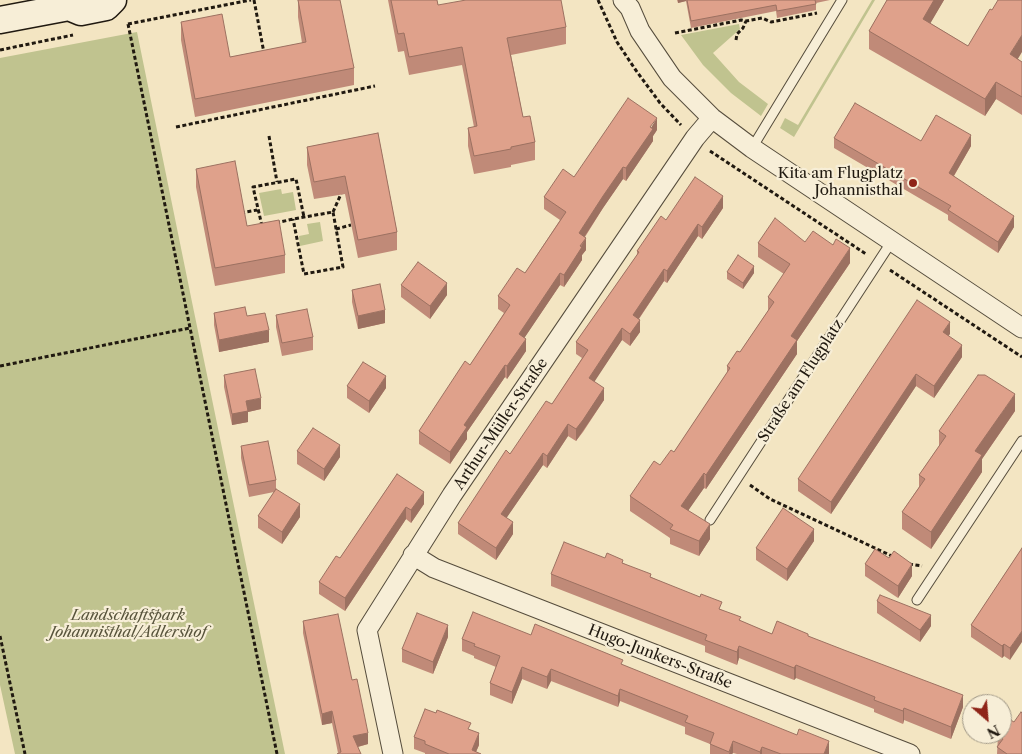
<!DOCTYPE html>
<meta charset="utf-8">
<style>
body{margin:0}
#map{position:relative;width:1022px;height:754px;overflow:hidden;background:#f3e5c2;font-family:"Libre Caslon Text",serif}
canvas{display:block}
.north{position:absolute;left:962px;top:694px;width:50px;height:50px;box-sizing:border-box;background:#f7eed7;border:1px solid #a19987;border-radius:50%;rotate:153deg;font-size:14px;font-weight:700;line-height:20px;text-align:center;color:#201910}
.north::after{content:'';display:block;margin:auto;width:18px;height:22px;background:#8f2418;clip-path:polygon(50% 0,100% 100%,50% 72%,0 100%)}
</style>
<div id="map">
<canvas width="1022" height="754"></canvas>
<div class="north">N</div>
</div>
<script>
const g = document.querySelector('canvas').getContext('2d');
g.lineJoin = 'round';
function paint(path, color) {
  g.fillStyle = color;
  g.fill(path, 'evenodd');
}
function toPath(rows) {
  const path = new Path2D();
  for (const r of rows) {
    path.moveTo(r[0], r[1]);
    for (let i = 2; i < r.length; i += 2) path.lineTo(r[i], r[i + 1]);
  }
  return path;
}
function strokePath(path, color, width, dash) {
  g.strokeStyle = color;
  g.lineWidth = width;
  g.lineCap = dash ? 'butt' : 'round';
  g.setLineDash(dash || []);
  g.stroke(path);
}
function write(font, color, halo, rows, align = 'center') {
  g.font = font + ' "Libre Caslon Text",serif';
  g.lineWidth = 4.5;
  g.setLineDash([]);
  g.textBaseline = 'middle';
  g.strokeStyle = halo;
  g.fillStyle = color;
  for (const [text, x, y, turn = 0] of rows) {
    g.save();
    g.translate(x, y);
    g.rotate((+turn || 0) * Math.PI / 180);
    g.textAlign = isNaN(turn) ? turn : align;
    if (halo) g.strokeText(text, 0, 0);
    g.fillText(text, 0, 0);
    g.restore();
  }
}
paint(toPath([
 [872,0,875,0,794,137,780,128,785,118,798,125],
 [739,24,740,29,713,53,739,82,768,104,761,116,731,93,703,65,681,35],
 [137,32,192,302,285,754,15,754,0,685,0,58],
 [281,189,282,194,293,192,296,210,264,216,259,193],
 [320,222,323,241,300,246,299,236,309,234,307,224]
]), '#c0c38f');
const lane = toPath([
 [752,148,842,0],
 [710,520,892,241],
 [917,600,1022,441]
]);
const street = toPath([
 [623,0,630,8,640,31,672,78,712,118,752,148,1022,328],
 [413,555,434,568,910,754],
 [393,754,367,630,452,495,695,138,712,118]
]);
const secondary = toPath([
 [69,7,81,12,106,7,113,0],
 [0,20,69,7,75,0]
]);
strokePath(lane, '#554c3c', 11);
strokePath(street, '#554c3c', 21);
strokePath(secondary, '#201910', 29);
strokePath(toPath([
 [254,0,264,53],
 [598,0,617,42,635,69,660,103,681,125],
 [128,24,277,754],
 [128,24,251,0],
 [675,33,741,20,746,21,762,18,771,22,817,13],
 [736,40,737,34,743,28,746,21],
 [0,50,73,35],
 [176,127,375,86],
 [269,136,277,182],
 [710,151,866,254],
 [333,212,341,194],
 [241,213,257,210],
 [276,223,293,219,333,212,343,267,304,274,293,219],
 [262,226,253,187,296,179,304,217],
 [336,229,351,225],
 [890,270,1022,357],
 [0,366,190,328],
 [750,485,770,499,894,557],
 [909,564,922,566],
 [0,636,25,754]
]), '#201910', 3, [4, 2.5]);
strokePath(lane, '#f7eed7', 9);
strokePath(street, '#f7eed7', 19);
strokePath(secondary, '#f7eed7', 26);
paint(toPath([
 [298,0,354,68,354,85,195,117,181,40,181,22,230,57,302,43,298,17],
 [388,0,437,0,438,5,566,27,566,44,511,55,523,117,535,142,535,160,511,165,511,167,474,174,468,146,468,128,474,127,462,65,409,75,404,51,398,52],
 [677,0,830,0,816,3,816,10,777,18,776,11,691,28,686,1,678,3],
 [887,0,944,0,930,23,968,46,1018,59,1022,62,1022,115,996,99,985,116,869,49,869,31],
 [657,130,653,136,653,141,626,181,623,179,603,208,585,237,586,250,582,255,582,260,564,287,560,285,524,338,526,351,507,379,505,377,467,432,467,439,450,464,419,444,419,431,470,365,504,313,498,309,498,296,525,273,560,220,544,209,544,197,574,177],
 [378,133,397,232,397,250,358,258,345,194,314,199,307,165,307,147],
 [834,138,921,141,971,146,954,176,1014,227,998,253,948,220,948,215,834,148],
 [196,169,247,226,285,255,285,273,215,286,196,187],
 [723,208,702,239,698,236,667,283,664,281,639,319,640,332,630,346,622,340,594,381,604,400,583,432,576,441,568,436,547,468,543,465,506,518,513,534,496,560,458,534,458,523,510,454,552,404,582,358,576,354,576,342,637,255,637,251,666,220],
 [805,242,850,263,797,341,797,354,706,489,704,488,688,510,710,539,699,556,670,544,670,538,630,511,630,496,660,465,674,452,727,373,727,366,740,352,768,311,768,297,784,274,758,257,758,243],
 [727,272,754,273,743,289,727,279],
 [401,285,447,295,430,319,401,297],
 [352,290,385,323,358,329,352,302],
 [214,313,247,316,269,342,219,352,214,325],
 [276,315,313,337,313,350,282,356,276,327],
 [950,334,948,336,962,357,934,398,916,386,831,514,798,491,798,479],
 [224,375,261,409,248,412,248,422,232,425,224,387],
 [347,386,386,388,369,413,347,398],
 [1015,411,982,459,982,472,931,549,902,529,902,512,919,487,919,475,939,446,939,431],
 [241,446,276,480,276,489,300,517,282,544,258,528,258,516,274,492,249,497,241,458],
 [297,451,340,457,324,481,297,464],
 [397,474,424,504,411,523,406,519,345,611,319,594,319,582,340,558],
 [814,541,787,581,756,560,756,548],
 [1022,548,1010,660,1004,656,1002,658,971,637,971,625],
 [605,558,623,563,651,577,722,610,741,621,772,634,808,636,963,707,951,739,904,720,903,724,874,712,874,709,796,678,794,680,739,658,737,665,705,652,705,646,551,586,551,574],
 [865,564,912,576,898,598,865,576],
 [877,601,931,626,920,642,877,613],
 [303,621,352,680,368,744,338,753,332,723,322,725,303,633],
 [531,635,623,665,829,753,829,754,737,754,733,753,732,754,710,754,710,744,685,734,685,727,620,701,618,707,551,681,547,689,522,679,512,704,490,695,490,683,496,667,474,658,474,656,462,651,462,639],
 [448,637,433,674,402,662,402,649],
 [1014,722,1022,754,997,754,998,735],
 [471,730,479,745,476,752,481,754,425,754,425,753,414,749,414,737]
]), '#c08a78');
paint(toPath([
 [678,0,686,0,686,1,678,3],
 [934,0,944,0,923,36,923,19],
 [1022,35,1022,52,1010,72,1010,54],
 [996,82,996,99,985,116,985,99],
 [657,118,657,130,653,136,653,141,626,181,626,168],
 [971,135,971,146,949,184,949,173],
 [623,167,623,179,603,208,579,245,579,233,603,196],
 [723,196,723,208,702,239,702,227],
 [1014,216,1014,227,998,253,998,242],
 [698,224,698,236,667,283,667,271],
 [586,238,586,250,582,255,582,260,564,287,564,275],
 [850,248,850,263,797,341,797,354,706,489,706,475,791,336],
 [754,266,754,273,743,289,743,283],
 [664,269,664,281,633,327,633,315],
 [560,273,560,285,519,346,519,334],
 [447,283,447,295,430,319,430,306],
 [385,310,385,323,358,329,358,316],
 [640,320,640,332,630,346,630,334],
 [950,322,950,334,943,344,943,332],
 [622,328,622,340,589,390,589,378],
 [269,330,269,342,219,352,219,340],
 [526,339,526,351,507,379,507,366],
 [962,345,962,357,934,398,934,386],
 [505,365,505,377,467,432,467,439,450,464,450,452,464,425],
 [916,374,916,386,831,514,831,502],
 [386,376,386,388,369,413,369,401],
 [604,388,604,400,576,441,576,429],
 [1015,394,1015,411,982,459,982,472,931,549,931,532,975,451],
 [261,398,261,409,248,412,248,422,232,425,232,414,246,401],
 [568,424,568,436,547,468,547,456],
 [340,445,340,457,324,481,324,469],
 [543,453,543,465,501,526,501,514],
 [704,473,704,488,681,521,681,506],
 [424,492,424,504,411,523,411,510],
 [300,504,300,517,282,544,282,532],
 [406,507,406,519,345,611,345,598],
 [513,522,513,534,496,560,496,548],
 [710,524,710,539,699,556,699,541],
 [814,529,814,541,787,581,787,569],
 [912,564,912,576,898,598,898,586],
 [931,615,931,626,920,642,920,630],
 [448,625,448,637,433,674,433,662],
 [1022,631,1022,642,1010,660,1010,648],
 [1004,644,1004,656,1002,658,1002,646],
 [739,646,739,658,737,665,737,652],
 [796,665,796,678,794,680,794,668],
 [522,667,522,679,512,704,512,692],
 [551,669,551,681,547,689,547,677],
 [620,689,620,701,618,707,618,696],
 [963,695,963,707,951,739,951,727],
 [904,708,904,720,903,724,903,711],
 [332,711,332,723,322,725,322,714],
 [368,733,368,744,353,748,353,736],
 [479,733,479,745,475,754,472,750],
 [733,741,733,753,732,754,729,754],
 [829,741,829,754,824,754],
 [762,747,762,754,760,754,760,752]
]), '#9c7161');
const building = toPath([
 [298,0,340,0,354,68,195,99,181,22,222,14,230,57,306,42,298,0],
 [391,0,437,0,438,5,466,0,561,0,566,27,507,38,523,117,530,116,535,142,511,147,511,149,474,156,468,128,477,126,462,47,409,57,404,33,398,34,391,0],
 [687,0,815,0,816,4,777,11,776,5,691,21,687,0],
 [887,0,934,0,923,19,968,46,990,9,992,10,998,0,1022,0,1022,35,1010,54,1022,62,1022,97,996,82,985,99,869,31,887,0],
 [628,98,657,118,650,127,653,129,626,168,623,167,603,196,579,233,586,238,580,246,582,247,564,275,560,273,519,334,526,339,507,366,505,365,464,425,467,427,450,452,419,431,465,361,470,365,510,305,498,296,517,268,525,273,566,212,544,197,563,169,574,177,628,98],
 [855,103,921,141,936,115,971,135,949,173,1014,216,998,242,948,210,951,206,834,138,855,103],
 [378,133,397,232,358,240,345,176,314,182,307,147,378,133],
 [235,161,247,226,279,220,285,255,215,268,196,169,235,161],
 [695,177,723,196,702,227,698,224,667,271,664,269,633,315,640,320,630,334,622,328,589,378,604,388,583,420,576,429,568,424,547,456,543,453,501,514,513,522,496,548,458,523,506,450,510,454,546,401,552,404,588,350,576,342,639,252,637,251,661,216,666,220,695,177],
 [775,218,805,242,813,231,833,245,836,239,850,248,791,336,797,340,706,475,704,473,681,506,710,524,699,541,670,529,673,525,630,496,654,461,660,465,671,450,674,452,730,368,727,366,737,351,740,352,774,302,768,297,790,264,758,243,775,218],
 [738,255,754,266,743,283,727,272,738,255],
 [418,262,447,283,430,306,401,285,418,262],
 [380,284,385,310,358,316,352,290,380,284],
 [917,300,950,322,943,332,962,345,934,386,916,374,831,502,798,479,917,300],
 [245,307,247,316,265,313,269,330,219,340,214,313,245,307],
 [307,309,313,337,282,343,276,315,307,309],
 [363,362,386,376,369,401,347,386,363,362],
 [255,369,261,398,246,401,248,411,232,414,224,375,255,369],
 [978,375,985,375,1015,394,975,451,982,455,931,532,902,512,925,479,919,475,946,436,939,431,978,375],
 [313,428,340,445,324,469,297,451,313,428],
 [268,441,276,480,249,485,241,446,268,441],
 [397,474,424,492,411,510,406,507,345,598,319,582,336,556,340,558,397,474],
 [276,489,300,504,282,532,258,516,276,489],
 [783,508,814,529,787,569,756,548,783,508],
 [564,542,605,558,607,553,623,560,622,563,651,574,650,577,700,597,701,594,722,602,719,609,741,617,739,620,772,634,777,621,808,634,808,636,844,650,963,695,951,727,904,708,903,711,874,700,875,697,796,665,794,668,739,646,737,652,705,640,707,635,551,574,564,542],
 [1022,548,1022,631,1010,648,1004,644,1002,646,971,625,1022,548],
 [875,549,889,558,894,551,912,564,898,586,865,564,875,549],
 [880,595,931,615,920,630,877,601,880,595],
 [473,612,531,635,535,624,623,660,621,664,797,735,799,729,829,741,824,754,781,754,762,747,760,752,733,741,729,752,710,744,714,733,685,722,688,716,620,689,618,696,551,669,547,677,522,667,512,692,490,683,500,656,474,646,475,644,462,639,473,612],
 [417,613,448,625,433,662,402,649,417,613],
 [338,614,352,680,357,679,368,733,353,736,361,754,337,754,341,752,332,711,322,714,303,621,338,614],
 [425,709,436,713,437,710,471,723,468,729,479,733,472,750,481,754,449,754,425,744,425,741,414,737,425,709],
 [1021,712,1022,713,1022,754,1007,754,997,747,1003,739,998,735,999,734,1002,734,1002,729,1009,719,1014,722,1021,712]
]);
paint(building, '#dfa18b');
strokePath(building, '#9c7161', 1);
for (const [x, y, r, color] of [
 [913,183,5,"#8f2418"]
]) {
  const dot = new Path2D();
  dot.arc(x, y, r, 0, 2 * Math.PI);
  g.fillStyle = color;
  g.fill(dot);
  strokePath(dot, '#f7eed7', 2);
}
write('15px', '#201910', '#f7eed7', [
 ["Kita am Flugplatz",903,174],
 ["Johannisthal",903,191]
], 'right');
write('15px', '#201910', '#f7eed7', [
 ["Straße am Flugplatz",801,381,-57],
 ["Arthur-Müller-Straße",501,424,-56],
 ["Hugo-Junkers-Straße",660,657,21]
]);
write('italic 15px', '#58543c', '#f7eed7', [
 ["Landschaftspark",128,616],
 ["Johannisthal/Adlershof",128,633]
]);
</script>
